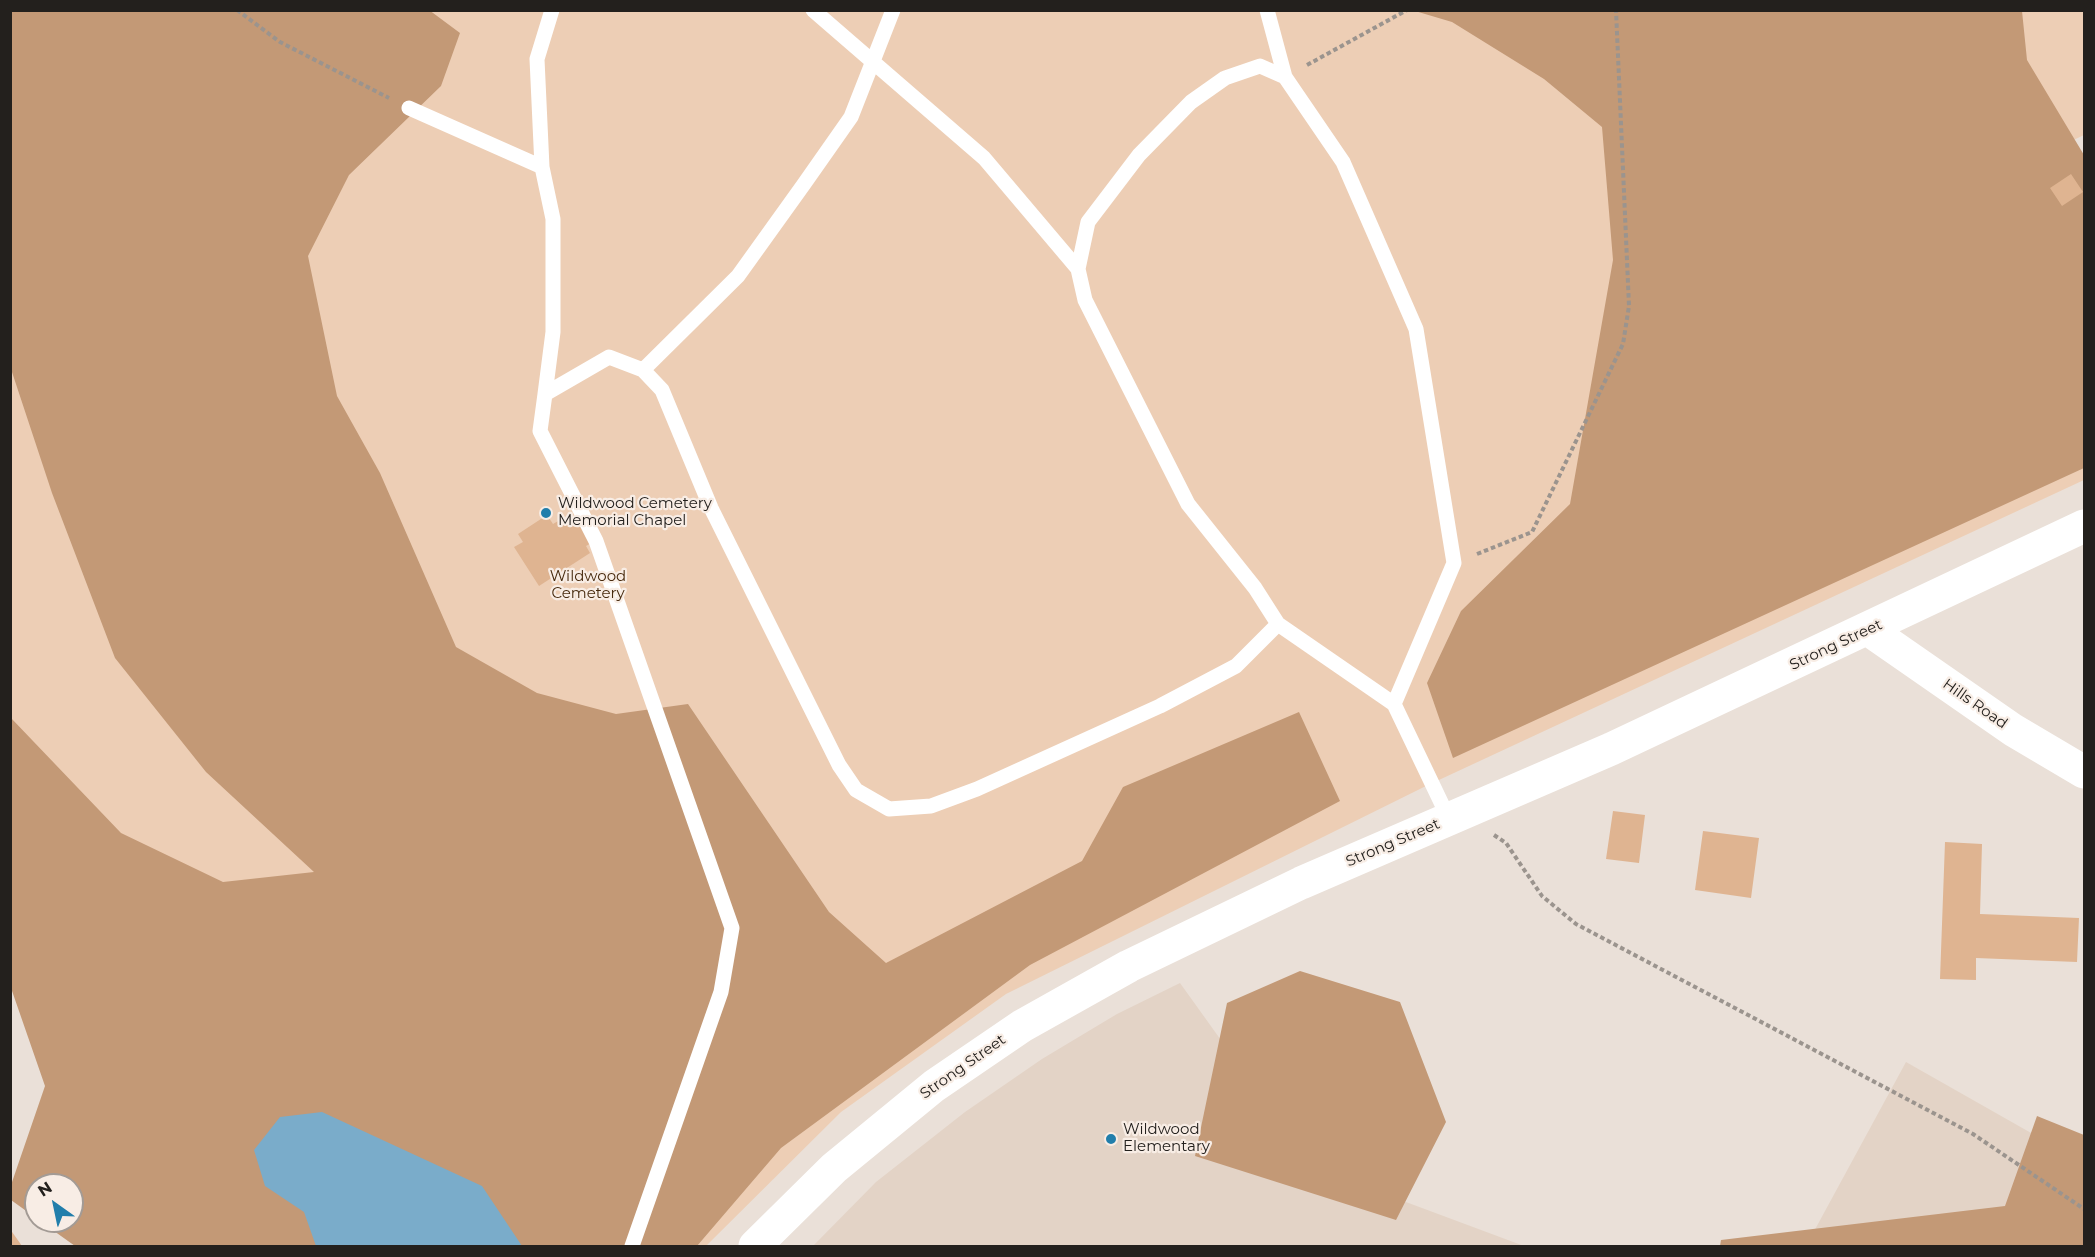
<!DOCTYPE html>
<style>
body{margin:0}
#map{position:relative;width:2095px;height:1257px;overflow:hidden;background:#eae0d8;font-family:Montserrat,sans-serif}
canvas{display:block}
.frame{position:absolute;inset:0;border:12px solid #23201d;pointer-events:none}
.north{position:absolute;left:24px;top:1173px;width:60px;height:60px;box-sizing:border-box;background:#f8ede5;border:2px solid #a39b95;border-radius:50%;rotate:327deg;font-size:16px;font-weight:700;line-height:24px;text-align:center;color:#23201d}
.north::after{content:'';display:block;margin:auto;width:21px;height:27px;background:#217eab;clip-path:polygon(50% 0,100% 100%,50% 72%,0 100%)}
</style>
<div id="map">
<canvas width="2095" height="1257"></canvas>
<div class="frame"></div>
<div class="north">N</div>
</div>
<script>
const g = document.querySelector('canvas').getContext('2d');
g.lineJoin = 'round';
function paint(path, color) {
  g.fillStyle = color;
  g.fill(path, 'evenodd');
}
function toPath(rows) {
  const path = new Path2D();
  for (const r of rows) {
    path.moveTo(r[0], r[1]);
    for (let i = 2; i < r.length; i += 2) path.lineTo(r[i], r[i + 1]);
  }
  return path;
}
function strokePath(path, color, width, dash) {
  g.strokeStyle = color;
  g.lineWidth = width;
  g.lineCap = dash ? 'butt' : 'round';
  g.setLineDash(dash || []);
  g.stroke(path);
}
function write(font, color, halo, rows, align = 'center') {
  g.font = font + ' Montserrat,sans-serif';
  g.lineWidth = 4.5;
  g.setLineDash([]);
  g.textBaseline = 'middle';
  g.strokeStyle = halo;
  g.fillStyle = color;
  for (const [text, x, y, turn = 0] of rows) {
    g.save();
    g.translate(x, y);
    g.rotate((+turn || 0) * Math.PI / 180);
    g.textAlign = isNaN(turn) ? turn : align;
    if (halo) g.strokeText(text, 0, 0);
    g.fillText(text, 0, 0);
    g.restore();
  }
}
paint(toPath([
 [1180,983,1312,1167,1524,1246,813,1246,876,1182,965,1112,1042,1059,1117,1014],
 [1906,1062,2084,1163,2084,1246,1806,1246]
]), '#e3d3c6');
paint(toPath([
 [11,11,2084,11,2084,135,2028,162,2084,265,2084,480,1426,786,1006,994,841,1112,706,1246,282,1246,11,804]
]), '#edceb5');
paint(toPath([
 [429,10,460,33,441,86,349,175,308,256,337,396,380,473,456,647,537,693,616,714,688,704,829,912,886,963,1082,861,1123,787,1299,712,1340,801,1030,965,781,1148,697,1246,75,1246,40,1221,72,1221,72,1185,36,1185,36,1218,11,1200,11,1185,45,1086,11,988,11,718,121,833,223,882,314,872,206,772,115,658,52,493,11,369,11,11],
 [1415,11,2022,11,2027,60,2084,155,2084,468,1453,758,1427,683,1461,611,1570,504,1613,260,1602,127,1544,79,1452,22],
 [1300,971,1400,1002,1446,1122,1396,1220,1195,1156,1227,1003],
 [2037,1116,2084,1135,2084,1246,1720,1246,1721,1240,2005,1206]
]), '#c39976');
paint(toPath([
 [322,1112,482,1186,522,1246,316,1246,304,1212,265,1186,254,1150,280,1117]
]), '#7aacca');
paint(toPath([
 [2071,174,2083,192,2062,206,2050,188],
 [547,515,553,524,565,517,570,525,579,519,593,542,586,546,590,553,539,586,514,547,523,542,518,534],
 [1613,811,1645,815,1639,863,1606,859],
 [1703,831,1759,838,1751,898,1695,890],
 [1945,842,1982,844,1980,914,2079,918,2077,962,1976,958,1976,980,1940,979],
 [10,1229,22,1246,10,1246]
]), '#dfb491');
strokePath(toPath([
 [237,10,280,42,389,98],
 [1307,65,1407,10],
 [1477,554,1532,532,1623,344,1629,306,1616,10],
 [1494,835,1506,843,1542,896,1576,924,1973,1134,2084,1209]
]), '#9b948e', 4, [4.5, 3]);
strokePath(toPath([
 [813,10,984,158,1078,269],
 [1267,10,1285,77],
 [409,108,542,167,553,219,553,332,545,394],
 [542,167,537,59,552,10],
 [643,370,738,276,804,184,851,117,893,10],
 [1394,704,1449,819],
 [632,1246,721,992,732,928,596,541,540,431,545,394,609,357,643,370,662,390,711,508,839,765,856,790,889,809,931,806,977,789,1160,706,1236,666,1278,624,1255,588,1188,504,1085,300,1078,269,1088,222,1139,155,1191,102,1225,78,1260,66,1285,77,1343,162,1416,329,1454,563,1394,704,1278,624]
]), '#fff', 15);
strokePath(toPath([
 [1869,630,2013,730,2084,772],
 [755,1246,834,1168,934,1086,1022,1026,1129,966,1301,883,1611,749,2084,526]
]), '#fff', 33);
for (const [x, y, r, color] of [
 [546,513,6,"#217eab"],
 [1111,1139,6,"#217eab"]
]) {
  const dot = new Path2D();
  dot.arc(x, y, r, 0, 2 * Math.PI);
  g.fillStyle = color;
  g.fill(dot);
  strokePath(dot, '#f8ede5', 2);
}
write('15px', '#23201d', '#f8ede5', [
 ["Wildwood Cemetery",558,504],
 ["Memorial Chapel",558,521],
 ["Wildwood",1123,1130],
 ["Elementary",1123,1147]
], 'left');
write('15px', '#472a0e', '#f8ede5', [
 ["Wildwood",588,577],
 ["Cemetery",588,594]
]);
write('15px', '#23201d', '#f8ede5', [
 ["Strong Street",1836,645,-25],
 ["Hills Road",1975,704,35],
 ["Strong Street",1393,843,-23],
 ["Strong Street",963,1067,-35]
]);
</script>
